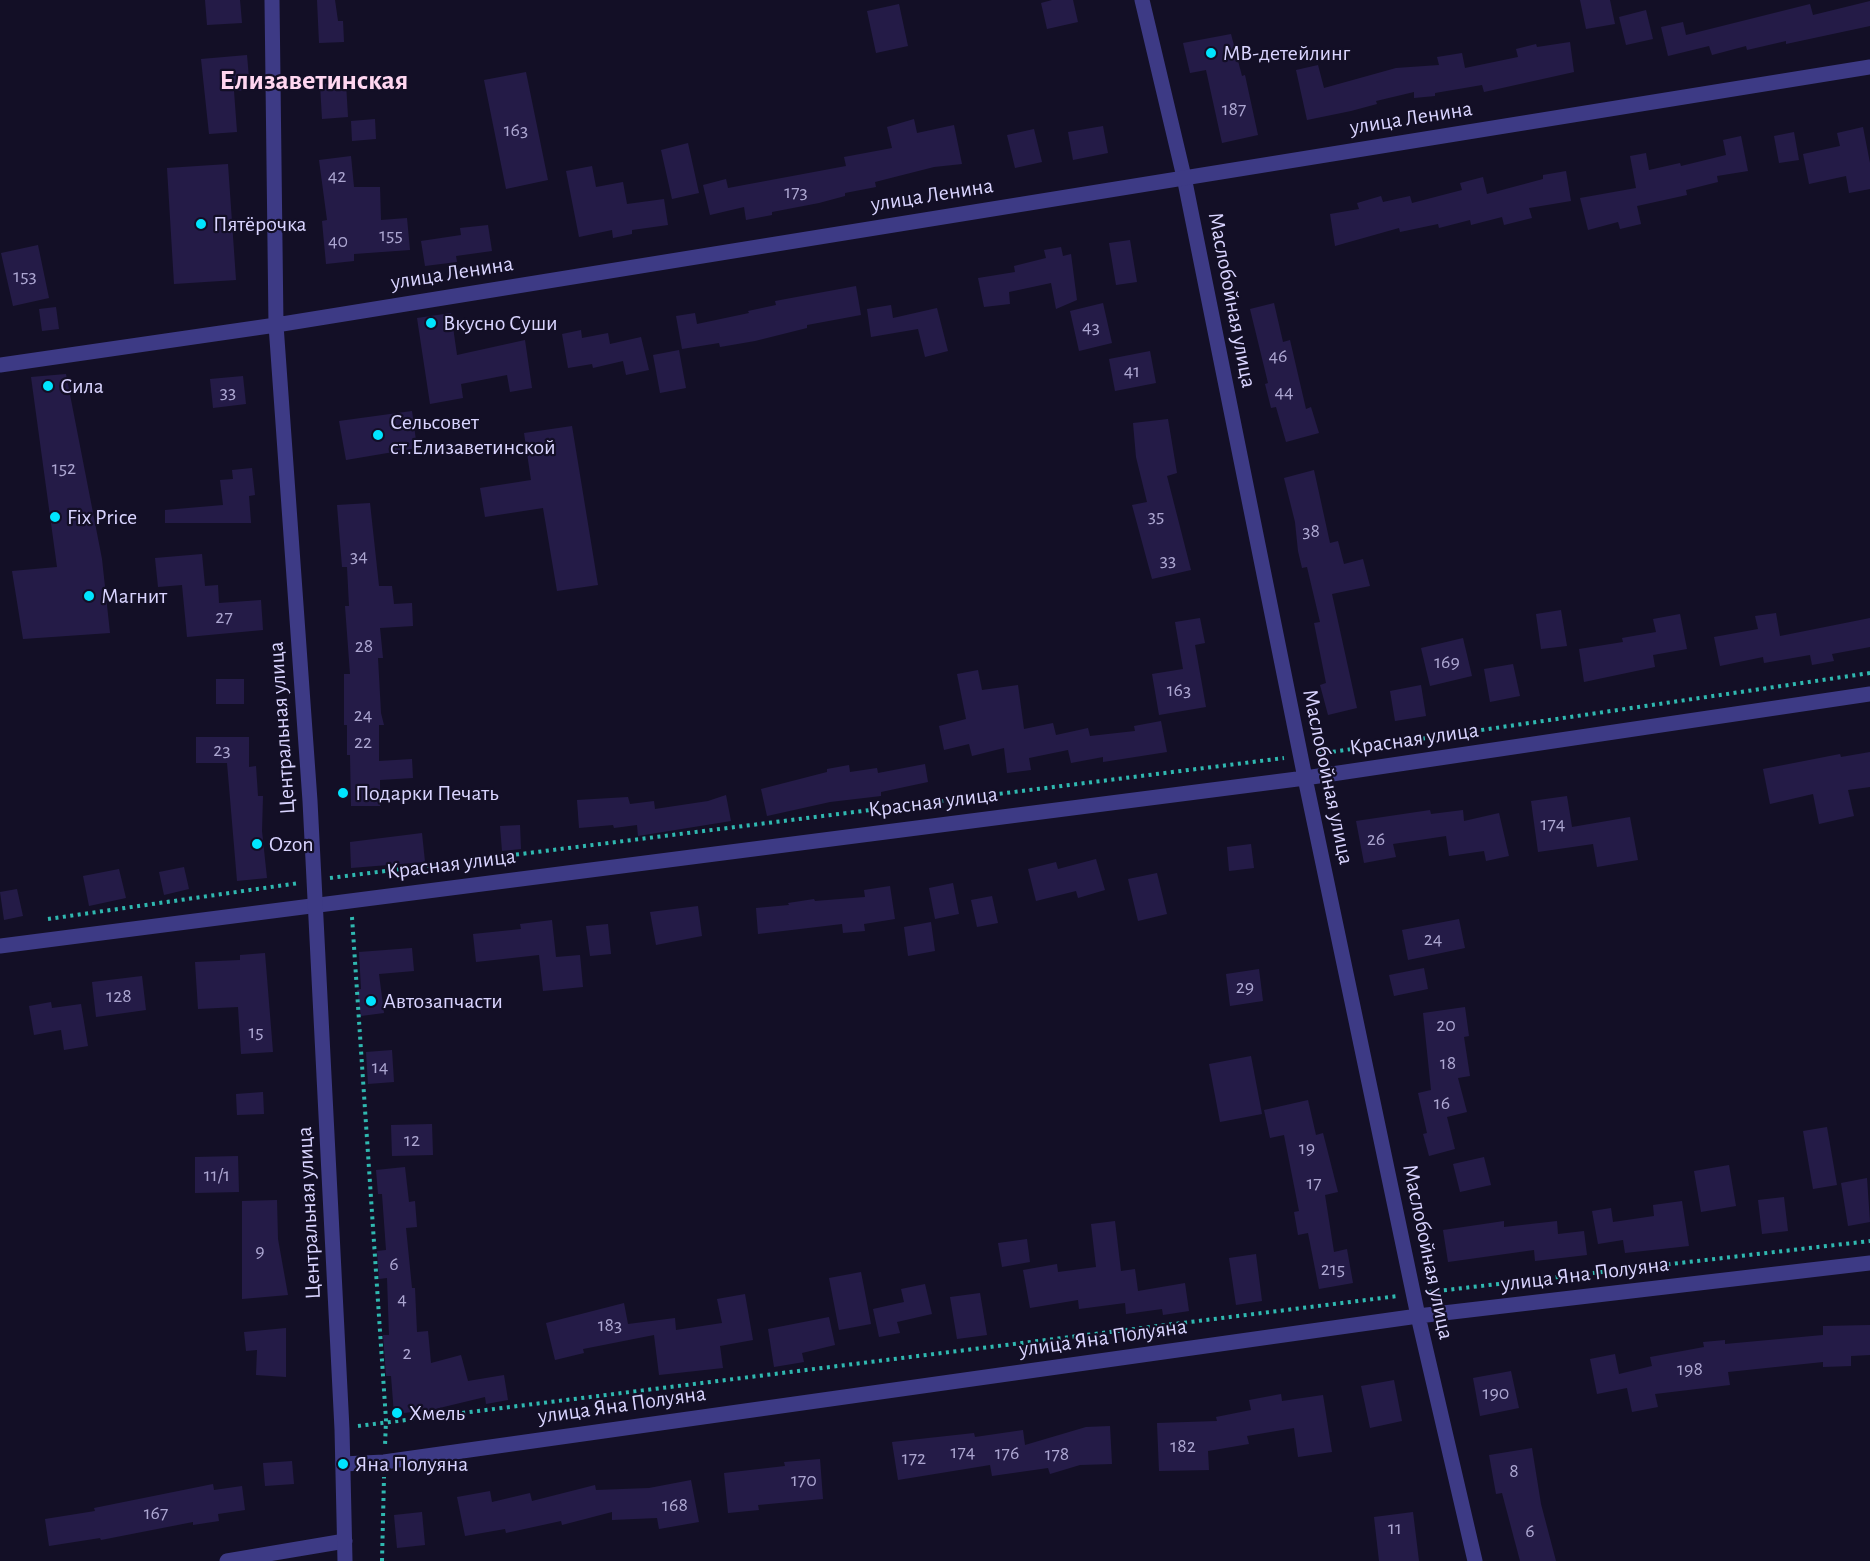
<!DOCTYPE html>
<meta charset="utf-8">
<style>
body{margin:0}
canvas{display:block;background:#130f26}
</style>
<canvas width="1870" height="1561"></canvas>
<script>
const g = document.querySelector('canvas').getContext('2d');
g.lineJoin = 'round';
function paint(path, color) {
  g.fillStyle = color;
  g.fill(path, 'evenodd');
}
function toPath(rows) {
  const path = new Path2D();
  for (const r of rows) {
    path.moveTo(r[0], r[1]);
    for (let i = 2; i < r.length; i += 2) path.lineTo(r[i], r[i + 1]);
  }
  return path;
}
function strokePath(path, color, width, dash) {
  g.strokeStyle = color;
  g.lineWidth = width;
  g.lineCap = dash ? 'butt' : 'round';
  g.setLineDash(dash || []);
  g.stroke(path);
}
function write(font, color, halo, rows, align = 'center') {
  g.font = font + ' "Alegreya Sans",sans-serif';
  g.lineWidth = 4.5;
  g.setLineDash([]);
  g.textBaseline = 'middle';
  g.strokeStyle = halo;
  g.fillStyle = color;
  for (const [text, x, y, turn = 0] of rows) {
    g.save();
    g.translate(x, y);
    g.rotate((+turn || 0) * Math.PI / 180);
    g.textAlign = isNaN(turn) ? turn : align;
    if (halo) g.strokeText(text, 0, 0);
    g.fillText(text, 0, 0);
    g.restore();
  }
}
paint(toPath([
 [205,0,240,0,242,23,207,25],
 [317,0,335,0,338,21,343,21,344,42,319,43],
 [1052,0,1073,0,1078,22,1047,29,1041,3],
 [1580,0,1610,0,1615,24,1586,29],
 [1870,1,1870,26,1786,44,1786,41,1747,50,1746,46,1712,55,1709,46,1668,56,1661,27,1683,22,1686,35,1810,4,1813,15],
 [899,4,908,46,876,53,867,11],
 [1646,10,1653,39,1626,45,1619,17],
 [1231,34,1242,76,1245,75,1258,135,1222,143,1206,70,1190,73,1183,43],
 [1570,42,1574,72,1484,92,1482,85,1435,93,1435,96,1414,98,1414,92,1376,101,1377,104,1351,111,1307,120,1296,70,1318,65,1324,88,1396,68,1439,65,1437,57,1462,53,1465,68,1518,57,1516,49,1536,44,1537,47],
 [247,55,250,90,234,91,237,132,209,134,201,59],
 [526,72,548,180,506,189,484,80],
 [346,83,348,117,322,119,320,84],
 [375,119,376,139,352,141,351,121],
 [914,119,917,133,954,125,962,164,934,167,875,182,876,187,845,193,845,196,819,203,772,212,772,215,746,220,744,207,710,215,703,185,726,179,728,188,846,166,844,157,892,148,887,127],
 [1103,126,1108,153,1073,160,1068,132],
 [1863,127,1870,163,1870,189,1849,193,1846,176,1809,184,1803,154,1840,146,1837,133],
 [1034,129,1042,162,1015,168,1007,135],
 [1794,132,1799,160,1779,163,1774,136],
 [1741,136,1748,171,1717,176,1718,182,1686,190,1687,195,1637,206,1641,224,1620,229,1618,222,1588,230,1580,198,1636,188,1630,156,1646,153,1649,170,1680,163,1681,166,1726,155,1723,140],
 [688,143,699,193,672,199,661,150],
 [351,156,354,187,380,187,381,220,407,218,410,250,354,254,354,261,326,264,322,221,327,220,319,160],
 [228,164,236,280,174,284,167,168],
 [592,166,596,187,623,182,627,204,664,199,668,225,632,230,632,234,613,238,612,230,579,237,566,171],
 [1566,171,1571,201,1529,208,1532,218,1504,225,1502,217,1471,225,1470,220,1439,228,1438,224,1400,232,1399,228,1335,246,1330,214,1359,209,1357,203,1381,196,1383,202,1410,196,1412,203,1462,190,1460,183,1483,177,1487,194,1543,179,1543,175],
 [488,225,492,251,456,256,457,262,425,266,421,241,461,235,460,228],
 [1130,240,1137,282,1116,285,1109,243],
 [38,245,49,298,13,306,1,253],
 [1061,247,1063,256,1071,254,1077,300,1056,309,1051,283,1009,292,1010,304,984,307,978,278,1015,272,1014,266,1046,258,1044,250],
 [856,286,861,315,807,325,807,328,755,341,720,347,719,343,682,349,676,316,695,313,697,324,749,313,748,311,776,305,775,301],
 [1103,303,1112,343,1079,351,1070,311],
 [1274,303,1283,342,1290,340,1306,409,1311,407,1319,433,1286,442,1276,407,1271,408,1265,384,1268,383,1250,309],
 [891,305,893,318,937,308,948,351,925,357,918,329,871,337,867,309],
 [56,307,59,329,42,331,39,309],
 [451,313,457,355,525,340,532,388,510,392,507,375,461,384,463,398,430,404,417,318],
 [581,330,582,338,608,333,610,344,641,337,649,370,626,375,623,361,593,368,592,364,568,368,562,334],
 [679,350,686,388,660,393,653,355],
 [1150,351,1156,383,1115,391,1109,359],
 [66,374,102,559,110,633,23,639,12,571,57,567,31,377],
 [243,376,246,404,213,408,210,379],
 [412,411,417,448,346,460,339,421],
 [1168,419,1177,473,1167,476,1191,570,1152,579,1132,505,1147,502,1136,457,1133,423],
 [572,426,598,585,557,591,543,508,485,517,480,488,531,480,524,433],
 [252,468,255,495,249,496,251,523,165,523,165,510,223,505,220,480,233,479,232,470],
 [1314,470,1330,543,1338,541,1344,564,1363,559,1370,586,1332,594,1357,708,1328,715,1320,685,1326,683,1314,623,1320,622,1307,567,1302,568,1298,551,1295,522,1284,478],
 [370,503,379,586,392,586,394,604,412,603,413,626,380,628,383,658,378,658,381,713,384,725,379,725,379,761,412,759,413,778,380,780,380,806,351,806,350,755,347,755,347,725,344,725,344,674,350,674,345,606,349,606,347,567,342,567,337,505],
 [202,554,205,586,218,585,219,603,261,600,263,630,187,637,182,585,158,587,155,558],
 [1561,610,1567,646,1541,649,1536,614],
 [1776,613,1780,636,1870,618,1870,647,1832,654,1834,661,1812,665,1810,655,1764,663,1763,657,1720,666,1714,637,1758,629,1755,616],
 [1680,614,1687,649,1653,655,1655,667,1584,682,1579,649,1623,642,1622,638,1656,632,1653,619],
 [1200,618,1205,643,1195,645,1206,707,1159,715,1152,674,1183,669,1175,622],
 [1463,638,1472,676,1430,686,1421,648],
 [1513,664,1520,696,1490,702,1484,669],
 [978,670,982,690,1018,685,1024,729,1053,723,1056,735,1088,728,1090,736,1135,731,1134,726,1161,721,1167,752,1103,762,1103,757,1071,763,1068,750,1029,758,1031,770,1007,773,1004,748,972,756,969,744,944,750,939,726,966,719,957,674],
 [216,679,244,679,244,704,216,704],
 [1421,685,1426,716,1395,721,1390,691],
 [196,737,249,737,249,767,256,766,258,796,263,796,262,831,267,878,237,881,227,763,196,763],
 [1870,752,1870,787,1848,790,1854,816,1819,824,1813,794,1770,804,1763,769,1840,754,1841,757],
 [925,764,928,782,881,792,881,796,830,802,767,816,761,789,827,772,827,769,849,765,850,772,877,768,878,773],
 [726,795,731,821,638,836,637,825,614,828,613,825,579,828,577,800,628,797,630,804,654,801,655,809,708,801],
 [1567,796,1572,827,1630,817,1638,860,1597,867,1593,844,1538,852,1531,801],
 [1430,810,1431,814,1463,810,1464,821,1499,813,1509,856,1486,861,1484,851,1449,856,1446,836,1393,844,1396,857,1364,863,1356,821],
 [520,825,521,849,502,851,500,826],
 [422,833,425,862,351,868,350,842],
 [1251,844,1254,868,1229,871,1227,847],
 [1096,859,1105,890,1078,898,1076,891,1036,901,1028,869,1056,862,1058,869],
 [184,867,189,889,164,895,159,872],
 [119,869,126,898,89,906,83,876],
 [1157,873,1167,914,1138,921,1128,879],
 [953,883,959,914,935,919,929,888],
 [890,886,895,919,864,924,865,931,843,933,842,924,758,934,756,908,789,905,788,903,814,899,815,901,865,897,864,890],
 [17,889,23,916,4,920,0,892],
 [992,896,998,923,977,927,971,900],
 [698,906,702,936,656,945,650,912],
 [1459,919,1465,948,1408,960,1402,930],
 [552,920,556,957,580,955,583,987,543,991,539,955,476,962,473,934,521,929,520,924],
 [931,922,935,951,908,956,904,927],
 [608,924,611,954,590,956,586,926],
 [412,948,414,971,379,974,384,1013,361,1016,357,990,361,989,359,952],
 [265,953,273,1052,241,1054,238,1007,198,1009,195,962,240,960,240,955],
 [1424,968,1428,989,1394,996,1389,975],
 [1259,969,1263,1001,1230,1006,1226,974],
 [142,976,146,1010,96,1017,92,982],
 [51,1002,52,1008,81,1004,88,1046,64,1050,61,1030,34,1035,29,1006],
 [1465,1007,1469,1036,1464,1037,1470,1076,1458,1078,1467,1112,1447,1117,1455,1149,1429,1156,1423,1134,1427,1133,1418,1093,1431,1090,1423,1013],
 [392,1050,394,1082,368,1084,366,1052],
 [1251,1056,1262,1114,1220,1122,1209,1064],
 [263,1092,264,1114,237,1115,236,1094],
 [1308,1100,1316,1135,1323,1133,1338,1192,1325,1195,1334,1252,1347,1249,1353,1283,1319,1289,1308,1233,1298,1235,1294,1212,1299,1211,1284,1135,1270,1138,1264,1110],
 [432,1124,433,1155,392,1156,391,1125],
 [1827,1127,1837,1185,1813,1189,1803,1131],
 [238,1156,239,1192,195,1193,195,1157],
 [1484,1157,1491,1185,1460,1192,1453,1164],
 [1729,1165,1736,1206,1701,1212,1694,1171],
 [405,1167,409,1202,415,1201,417,1227,406,1228,412,1288,415,1288,417,1332,428,1331,431,1363,461,1355,468,1381,504,1375,508,1400,486,1404,485,1397,431,1410,394,1414,391,1376,386,1376,383,1335,389,1335,387,1278,379,1279,377,1251,386,1250,382,1194,378,1194,376,1170],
 [1867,1178,1870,1222,1848,1226,1841,1183],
 [1784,1197,1788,1231,1762,1234,1758,1200],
 [277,1200,278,1239,288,1295,242,1299,242,1201],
 [1682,1201,1689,1246,1625,1253,1623,1240,1598,1244,1592,1211,1611,1208,1613,1222,1654,1216,1653,1205],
 [1115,1221,1121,1271,1135,1269,1138,1291,1185,1283,1189,1311,1163,1315,1162,1309,1126,1314,1125,1303,1079,1309,1078,1300,1030,1308,1023,1270,1057,1264,1058,1272,1096,1267,1091,1224],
 [1504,1221,1504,1227,1557,1221,1558,1234,1584,1231,1587,1255,1535,1261,1534,1250,1448,1262,1443,1230],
 [1027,1239,1030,1262,1002,1267,998,1243],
 [1256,1254,1262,1301,1236,1305,1229,1258],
 [861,1272,871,1324,839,1330,829,1278],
 [925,1284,932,1314,897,1322,900,1333,879,1337,873,1309,904,1302,901,1289],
 [980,1293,987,1335,957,1339,950,1297],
 [745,1294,753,1340,720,1346,723,1368,659,1375,654,1335,583,1349,584,1353,555,1360,546,1323,624,1303,628,1324,675,1318,676,1330,722,1323,717,1299],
 [829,1317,835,1345,802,1353,804,1362,774,1367,768,1329],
 [1870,1325,1870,1355,1851,1356,1851,1366,1823,1367,1823,1362,1728,1372,1730,1385,1655,1394,1658,1407,1632,1412,1627,1388,1597,1394,1590,1359,1615,1354,1619,1374,1652,1366,1650,1357,1704,1347,1703,1342,1725,1340,1725,1344,1823,1335,1823,1326],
 [286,1328,286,1377,256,1375,257,1350,246,1351,244,1332],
 [1511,1371,1519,1408,1480,1416,1473,1378],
 [1394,1380,1402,1421,1370,1428,1361,1386],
 [1281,1394,1282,1401,1323,1395,1332,1452,1298,1457,1294,1428,1247,1436,1249,1444,1208,1451,1209,1470,1159,1471,1157,1423,1217,1421,1216,1417,1251,1410,1249,1400],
 [1110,1426,1112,1464,1080,1465,1050,1474,1048,1468,992,1476,990,1465,898,1480,892,1442,974,1433,975,1437,1023,1430,1025,1445,1086,1427],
 [1532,1448,1541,1504,1556,1561,1520,1561,1502,1493,1496,1494,1489,1455],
 [820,1459,823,1499,758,1505,759,1510,728,1513,724,1473,785,1466,784,1462],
 [292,1461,294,1484,265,1486,263,1463],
 [691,1480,699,1522,659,1529,657,1518,612,1520,612,1512,562,1525,561,1521,506,1533,505,1529,465,1536,457,1497,490,1491,492,1502,530,1493,532,1501,595,1485,596,1490,649,1488],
 [213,1484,214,1490,242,1486,245,1510,218,1514,219,1521,193,1525,193,1522,101,1540,100,1538,49,1546,45,1519,95,1511,94,1508],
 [422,1512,425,1545,397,1548,394,1515],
 [1413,1512,1419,1561,1379,1561,1374,1517]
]), '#241b47');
strokePath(toPath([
 [1318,754,1870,673],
 [330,878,1284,758],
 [352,917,386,1420,385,1446],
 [48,919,299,883],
 [1429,1292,1870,1241],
 [358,1426,1398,1296],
 [382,1561,384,1477]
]), '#2fb8b0', 4, [3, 4.5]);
strokePath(toPath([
 [1142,0,1184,177,1305,778,1418,1316,1475,1561],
 [0,946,1305,778,1870,694],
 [343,1464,384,1462,1418,1316,1870,1263],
 [227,1561,345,1541]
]), '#3d3a85', 15);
strokePath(toPath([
 [272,0,276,325,310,801,342,1429,345,1561],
 [0,365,276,325,1870,67]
]), '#3d3a85', 15);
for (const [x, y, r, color] of [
 [1211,53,6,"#00e5ff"],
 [201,224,6,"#00e5ff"],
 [431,323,6,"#00e5ff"],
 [48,386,6,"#00e5ff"],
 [378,435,6,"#00e5ff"],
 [55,517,6,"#00e5ff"],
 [89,596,6,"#00e5ff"],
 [343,793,6,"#00e5ff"],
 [257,844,6,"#00e5ff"],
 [371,1001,6,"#00e5ff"],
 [397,1413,6,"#00e5ff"],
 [343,1464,6,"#00e5ff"]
]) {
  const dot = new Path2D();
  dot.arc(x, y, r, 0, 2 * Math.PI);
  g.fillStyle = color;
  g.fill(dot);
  strokePath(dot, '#130f26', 2);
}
write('20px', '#aca6d1', null, [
 ["187",1234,109],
 ["163",516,130],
 ["42",337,176],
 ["173",796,192],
 ["155",391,235],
 ["40",338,241],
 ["153",25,276],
 ["43",1091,327],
 ["46",1278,356],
 ["41",1132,371],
 ["33",228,392],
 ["44",1284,392],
 ["152",64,468],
 ["35",1156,516],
 ["38",1311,531],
 ["34",359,556],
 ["33",1168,560],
 ["27",224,617],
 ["28",364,646],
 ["169",1447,662],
 ["163",1179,690],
 ["24",363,715],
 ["22",363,742],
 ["23",222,750],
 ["174",1553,824],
 ["26",1376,839],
 ["24",1433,939],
 ["29",1245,987],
 ["128",119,996],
 ["20",1446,1025],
 ["15",256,1032],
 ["18",1448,1063],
 ["14",380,1067],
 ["16",1442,1103],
 ["12",412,1140],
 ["19",1307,1148],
 ["11/1",217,1175],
 ["17",1314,1183],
 ["9",260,1251],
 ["6",394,1264],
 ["215",1333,1269],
 ["4",402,1299],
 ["183",610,1325],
 ["2",407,1353],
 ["198",1690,1369],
 ["190",1496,1393],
 ["182",1183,1446],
 ["174",963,1452],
 ["176",1007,1453],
 ["178",1057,1454],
 ["172",914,1458],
 ["8",1514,1471],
 ["170",804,1480],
 ["168",675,1505],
 ["167",156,1513],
 ["11",1395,1528],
 ["6",1530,1531]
]);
write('22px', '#d9d4ff', '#130f26', [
 ["MB-детейлинг",1223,53],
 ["Пятёрочка",213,224],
 ["Вкусно Суши",443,323],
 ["Сила",60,386],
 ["Сельсовет",390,422],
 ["ст.Елизаветинской",390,447],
 ["Fix Price",67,517],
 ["Магнит",101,596],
 ["Подарки Печать",355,793],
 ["Ozon",269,844],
 ["Автозапчасти",383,1001],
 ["Хмель",409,1413],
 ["Яна Полуяна",355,1464]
], 'left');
write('22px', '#d9d4ff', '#130f26', [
 ["улица Ленина",1411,118,-9],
 ["улица Ленина",932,195,-9],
 ["улица Ленина",452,273,-9],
 ["Маслобойная улица",1232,300,79],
 ["Центральная улица",282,728,-94],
 ["Красная улица",1414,739,-8],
 ["Маслобойная улица",1328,777,78],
 ["Красная улица",933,802,-7],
 ["Красная улица",451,864,-7],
 ["Центральная улица",309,1213,-93],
 ["Маслобойная улица",1428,1252,78],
 ["улица Яна Полуяна",1585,1274,-7],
 ["улица Яна Полуяна",1103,1338,-8],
 ["улица Яна Полуяна",622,1405,-8]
]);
write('bold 28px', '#ffd6f0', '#130f26', [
 ["Елизаветинская",314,81]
]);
</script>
